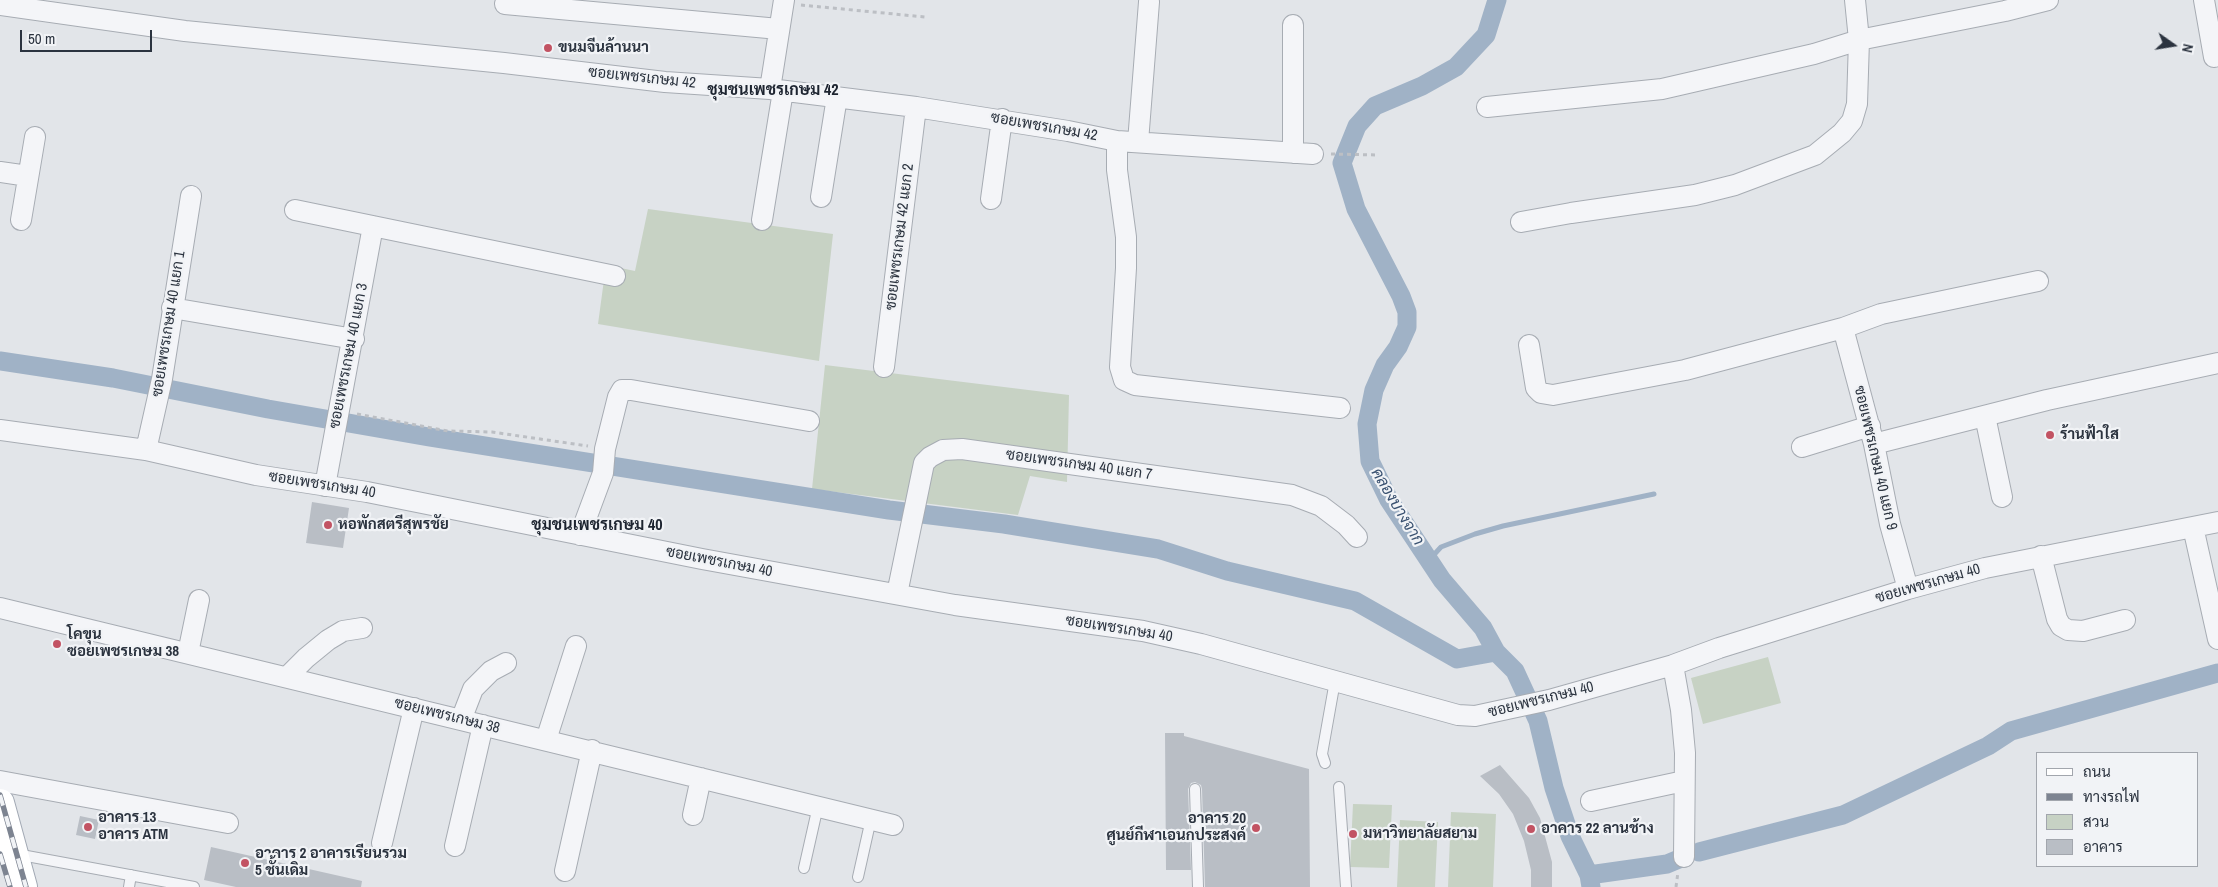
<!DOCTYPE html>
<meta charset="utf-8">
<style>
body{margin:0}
#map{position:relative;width:2218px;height:887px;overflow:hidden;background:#e2e5e9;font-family:"Archivo Narrow",Sarabun,sans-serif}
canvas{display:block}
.legend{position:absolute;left:2036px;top:752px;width:162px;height:115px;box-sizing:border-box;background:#f1f3f6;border:1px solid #a2a6ad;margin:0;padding:6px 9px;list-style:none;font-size:15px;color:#2b333f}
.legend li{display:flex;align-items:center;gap:10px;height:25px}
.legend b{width:25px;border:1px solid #a2a6ad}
.north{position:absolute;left:2148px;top:20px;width:50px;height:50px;-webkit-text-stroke:4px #f1f3f6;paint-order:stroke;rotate:103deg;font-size:14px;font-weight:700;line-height:20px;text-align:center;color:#2b333f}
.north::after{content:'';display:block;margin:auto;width:18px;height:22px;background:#2b333f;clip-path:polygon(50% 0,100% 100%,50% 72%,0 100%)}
.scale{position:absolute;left:20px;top:30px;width:132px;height:22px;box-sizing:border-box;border:2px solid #2b333f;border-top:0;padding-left:6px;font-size:15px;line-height:18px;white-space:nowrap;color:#2b333f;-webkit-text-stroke:4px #f1f3f6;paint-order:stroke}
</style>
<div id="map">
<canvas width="2218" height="887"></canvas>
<ul class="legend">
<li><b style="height:6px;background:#fff"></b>ถนน</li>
<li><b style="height:6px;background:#7d8491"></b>ทางรถไฟ</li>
<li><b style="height:14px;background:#c7d2c4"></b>สวน</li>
<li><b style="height:14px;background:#b9bec5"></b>อาคาร</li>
</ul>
<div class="north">N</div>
<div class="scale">50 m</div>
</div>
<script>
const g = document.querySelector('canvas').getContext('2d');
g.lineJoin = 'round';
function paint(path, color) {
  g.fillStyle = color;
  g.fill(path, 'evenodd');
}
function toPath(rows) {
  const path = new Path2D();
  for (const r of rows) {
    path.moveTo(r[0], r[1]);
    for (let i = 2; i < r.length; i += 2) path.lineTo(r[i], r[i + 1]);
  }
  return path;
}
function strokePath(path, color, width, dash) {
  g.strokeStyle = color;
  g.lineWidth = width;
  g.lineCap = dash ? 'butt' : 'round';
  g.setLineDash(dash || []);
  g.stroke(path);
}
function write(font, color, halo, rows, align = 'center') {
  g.font = font + ' "Archivo Narrow",Sarabun,sans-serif';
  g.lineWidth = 4.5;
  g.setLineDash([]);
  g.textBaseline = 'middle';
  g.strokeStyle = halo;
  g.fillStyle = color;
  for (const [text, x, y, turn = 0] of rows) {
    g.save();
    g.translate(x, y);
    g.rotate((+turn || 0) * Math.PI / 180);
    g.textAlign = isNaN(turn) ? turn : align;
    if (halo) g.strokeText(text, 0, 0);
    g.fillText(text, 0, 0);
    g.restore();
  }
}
paint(toPath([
 [648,209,833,234,819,361,598,324,606,265,635,271],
 [825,365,1069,395,1067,482,1030,476,1018,515,812,489],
 [1768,657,1781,703,1703,724,1691,678],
 [1353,804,1392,805,1389,868,1350,867],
 [1451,812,1496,814,1493,887,1448,887],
 [1400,820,1438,822,1435,887,1397,887]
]), '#c7d2c4');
strokePath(toPath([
 [1430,559,1441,547,1475,534,1503,526,1654,494]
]), '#a0b2c6', 5);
strokePath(toPath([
 [1497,0,1486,35,1456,67,1422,86,1375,106,1357,126,1342,163,1356,209,1401,296,1407,312,1407,327,1398,347,1385,365,1374,390,1367,424,1370,461,1389,500,1442,580,1483,628,1496,652,1515,671,1538,721,1554,788,1570,836,1589,875,1591,887],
 [0,361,113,378,268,409,429,437,889,510,1004,524,1158,549,1227,571,1355,601,1457,659,1496,652],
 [1699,852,1843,815,1988,746,2011,731,2218,673],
 [1589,875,1667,864,1679,859]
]), '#a0b2c6', 19);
paint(toPath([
 [312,502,349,508,343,548,306,543],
 [1165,733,1184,733,1184,736,1309,769,1310,887,1205,887,1202,789,1201,785,1195,782,1191,783,1188,789,1191,870,1166,870],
 [1500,765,1529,798,1540,818,1552,862,1552,887,1531,887,1531,870,1524,841,1513,814,1499,794,1480,776],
 [80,816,99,820,95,839,76,835],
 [211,847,362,881,361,887,236,887,204,880]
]), '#b9bec5');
const service = toPath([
 [1325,763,1322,754,1335,681],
 [1339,787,1346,887],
 [1195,789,1198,887],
 [16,854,194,887],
 [804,868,818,806],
 [858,877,871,819],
 [129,887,131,875]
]);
const minor = toPath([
 [2204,0,2214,57],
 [505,4,779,29],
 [0,5,185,31,504,63,665,82,770,89,916,107,1068,131,1117,141,1313,154],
 [770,89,784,0],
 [1487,107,1662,89,1814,54,1859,40,2005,11,2048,0],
 [1117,141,1117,170,1126,237,1126,268,1120,367,1124,380,1135,385,1340,408],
 [1138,142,1149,2],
 [1293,153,1293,25],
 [0,172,28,176],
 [821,197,837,97],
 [991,199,1002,119],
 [295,210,615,276],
 [21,220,35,137],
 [762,220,783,91],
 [1521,222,1571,213,1695,195,1735,185,1815,155,1842,133,1852,121,1857,104,1859,40,1855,0],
 [172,308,354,339],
 [1843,328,1874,444,1890,524,1908,589],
 [1529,345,1536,388,1541,393,1553,395,1685,370,1843,328,1881,314,2038,281],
 [884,367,916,107],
 [1985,416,2002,497],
 [0,430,146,450,256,475,367,492,702,559,955,605,1143,631,1201,644,1458,715,1475,716,1549,700,1673,665,1719,648,1908,589,1985,568,2218,522],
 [1874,444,2047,400,2218,363],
 [1802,447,1870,426],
 [146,450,162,379,191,196],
 [325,486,373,226],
 [2193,527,2218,639],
 [580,535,603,473,605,449,618,397,622,390,631,390,809,421],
 [2041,556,2057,619,2061,626,2068,630,2083,631,2125,620],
 [897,594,924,463,930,457,943,450,962,449,1292,495,1321,506,1346,525,1357,537],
 [0,608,893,825],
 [188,653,199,600],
 [1673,665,1681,710,1685,753,1684,857],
 [287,677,306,658,328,640,343,631,362,628],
 [461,720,473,689,491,671,506,663],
 [546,740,576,646],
 [0,781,228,823],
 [1591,801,1684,781],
 [693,815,701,778],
 [382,843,414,708],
 [455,846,483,725],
 [565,871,592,750]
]);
const primary = toPath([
 [0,803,23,887]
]);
strokePath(service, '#a7acb3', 12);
strokePath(minor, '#a7acb3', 22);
strokePath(primary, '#a2a9b4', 30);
strokePath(toPath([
 [801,5,925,17],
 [1331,154,1378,155],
 [357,414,448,431,492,432,588,446],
 [1676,887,1678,872]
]), '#bcbfc4', 3, [4, 4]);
strokePath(service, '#f4f5f8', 10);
strokePath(minor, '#f4f5f8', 20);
strokePath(primary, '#fff', 28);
const rail = toPath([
 [0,795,26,887],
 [0,854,10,887]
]);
strokePath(rail, '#7d8491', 5.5);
strokePath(rail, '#f1f3f6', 4, [11]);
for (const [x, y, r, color] of [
 [548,48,5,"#c25363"],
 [2050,435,5,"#c25363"],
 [328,525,5,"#c25363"],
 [57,644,5,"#c25363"],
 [88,827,5,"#c25363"],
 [1256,828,5,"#c25363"],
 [1531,829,5,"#c25363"],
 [1353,834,5,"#c25363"],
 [245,863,5,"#c25363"]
]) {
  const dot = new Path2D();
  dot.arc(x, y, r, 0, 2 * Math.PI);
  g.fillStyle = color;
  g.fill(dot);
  strokePath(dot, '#f1f3f6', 2);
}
write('bold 15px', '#2b333f', '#f1f3f6', [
 ["ขนมจีนล้านนา",558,48],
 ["ร้านฟ้าใส",2060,435],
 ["หอพักสตรีสุพรชัย",338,525],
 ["โคขุน",67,635],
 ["ซอยเพชรเกษม 38",67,652],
 ["อาคาร 13",98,818],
 ["อาคาร ATM",98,835],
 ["อาคาร 20",1246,819,"right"],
 ["ศูนย์กีฬาเอนกประสงค์",1246,836,"right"],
 ["อาคาร 22 ลานช้าง",1541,829],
 ["มหาวิทยาลัยสยาม",1363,834],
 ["อาคาร 2 อาคารเรียนรวม",255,854],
 ["5 ชั้นเดิม",255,871]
], 'left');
write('15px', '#2b333f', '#f1f3f6', [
 ["ซอยเพชรเกษม 42",642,78,6],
 ["ซอยเพชรเกษม 42",1044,127,10],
 ["ซอยเพชรเกษม 42 แยก 2",900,237,-83],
 ["ซอยเพชรเกษม 40 แยก 1",169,324,-81],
 ["ซอยเพชรเกษม 40 แยก 3",349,356,-79],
 ["ซอยเพชรเกษม 40 แยก 9",1875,458,77],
 ["ซอยเพชรเกษม 40 แยก 7",1079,465,8],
 ["ซอยเพชรเกษม 40",322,485,9],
 ["ซอยเพชรเกษม 40",719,562,11],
 ["ซอยเพชรเกษม 40",1928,584,-16],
 ["ซอยเพชรเกษม 40",1119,629,9],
 ["ซอยเพชรเกษม 40",1541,700,-14],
 ["ซอยเพชรเกษม 38",447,716,14]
]);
write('bold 16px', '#1d2430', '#f1f3f6', [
 ["ชุมชนเพชรเกษม 42",773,91],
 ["ชุมชนเพชรเกษม 40",597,526]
]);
write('italic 16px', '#395170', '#f1f3f6', [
 ["คลองบางจาก",1397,507,59]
]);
</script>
